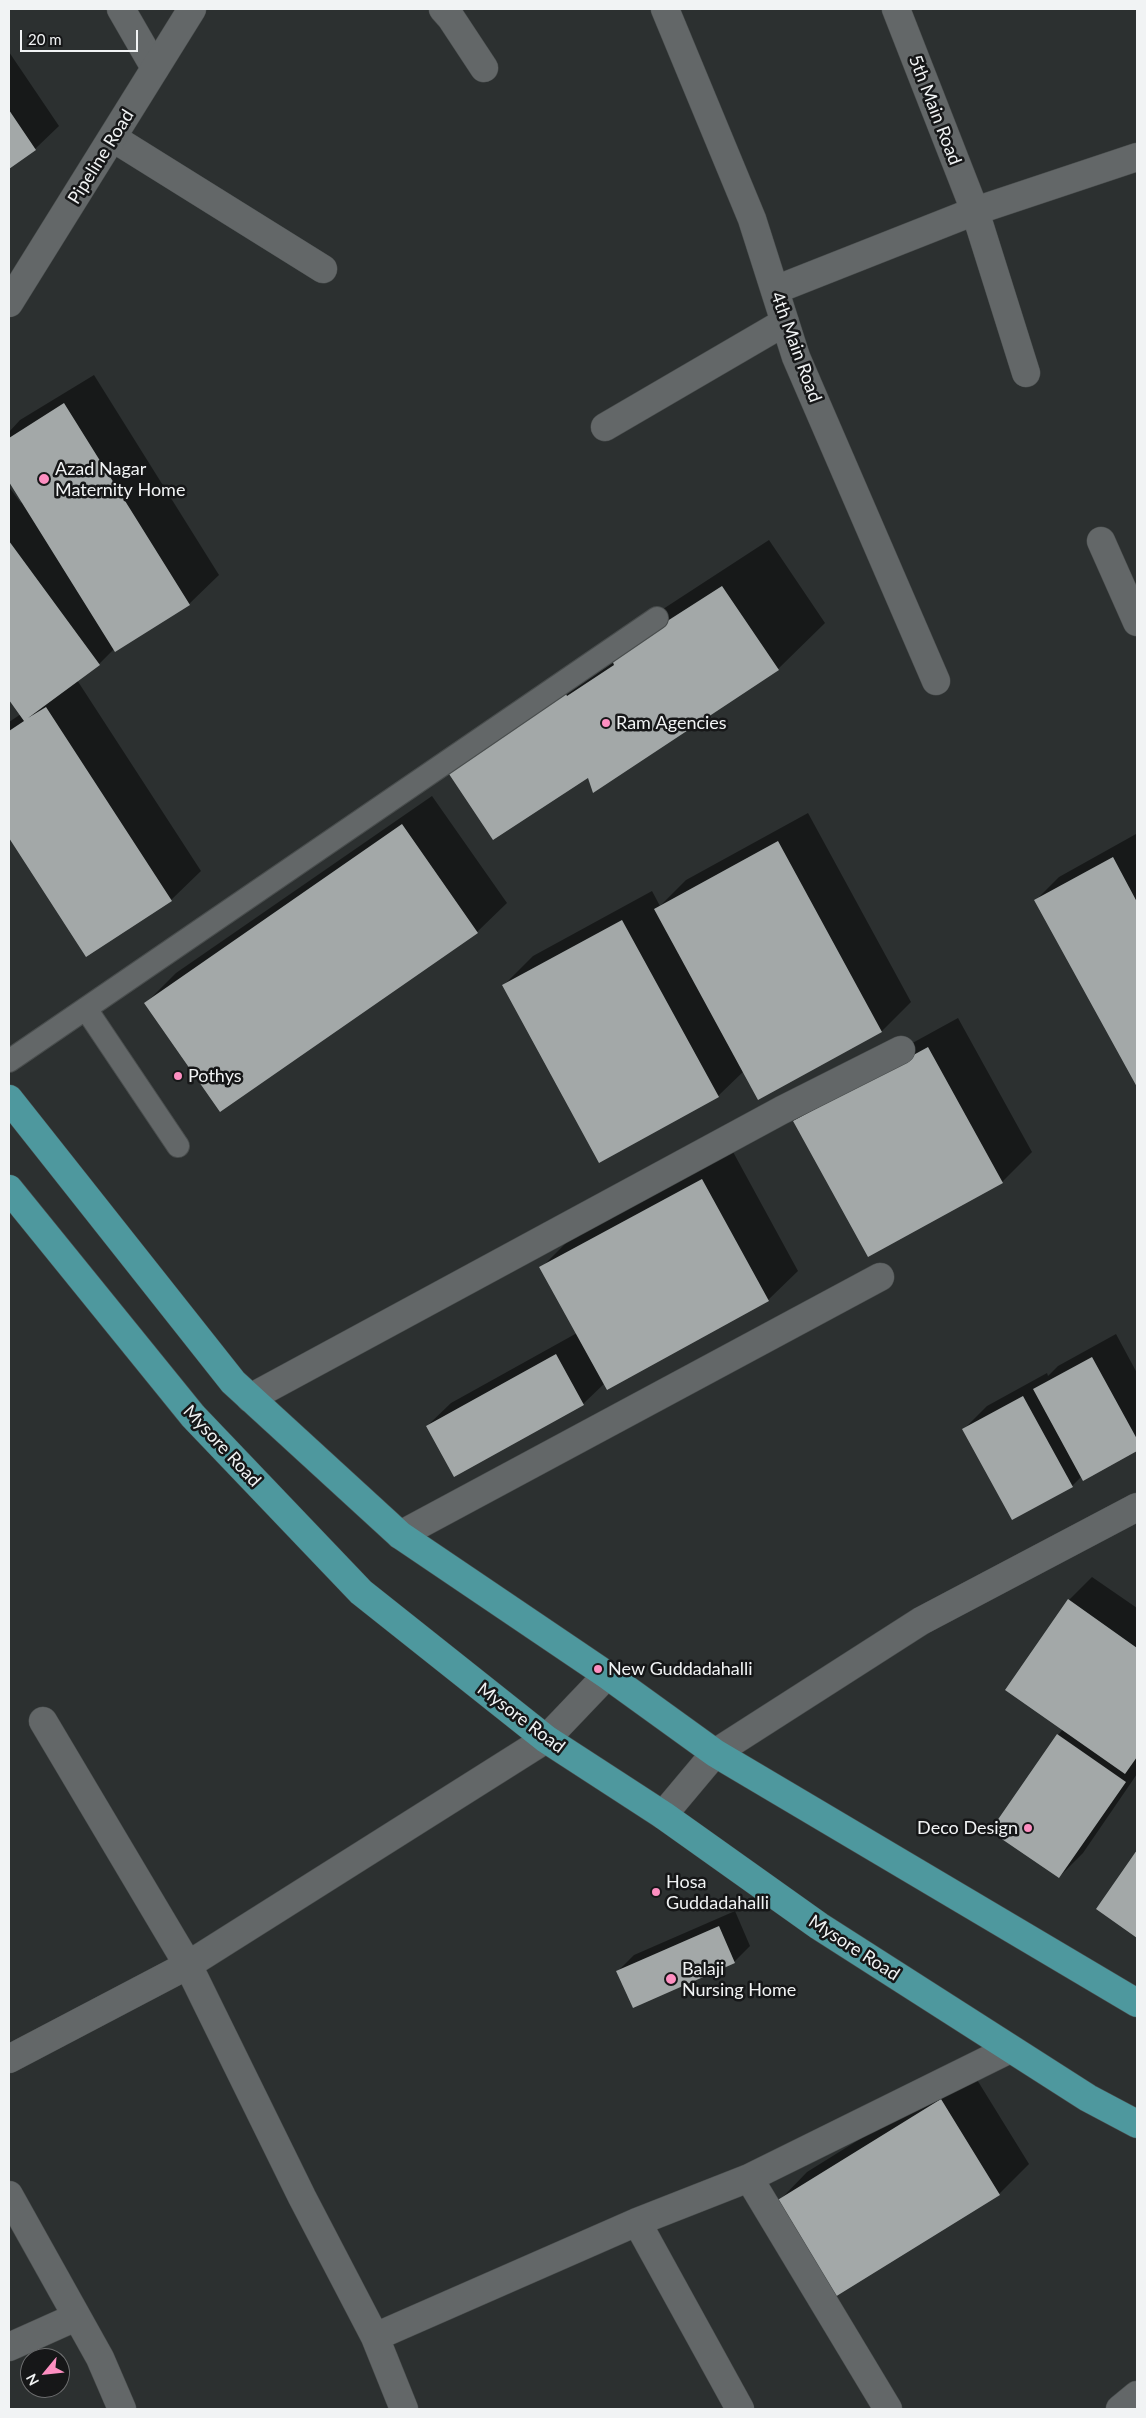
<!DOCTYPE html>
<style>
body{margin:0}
#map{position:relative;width:1146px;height:2418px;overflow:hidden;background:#2c3030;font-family:Lato,sans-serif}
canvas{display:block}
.frame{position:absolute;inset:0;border:10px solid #f1f3f4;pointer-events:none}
.north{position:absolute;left:20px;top:2348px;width:50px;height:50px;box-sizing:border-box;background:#161718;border:1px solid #6e6f70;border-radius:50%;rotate:242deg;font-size:14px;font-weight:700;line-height:20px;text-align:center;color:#f1f3f4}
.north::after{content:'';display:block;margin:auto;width:18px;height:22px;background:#fd8fc1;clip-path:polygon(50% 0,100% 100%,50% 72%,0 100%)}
.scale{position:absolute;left:20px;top:30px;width:118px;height:22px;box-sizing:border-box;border:2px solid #f1f3f4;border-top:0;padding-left:6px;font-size:15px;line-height:18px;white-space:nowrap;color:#f1f3f4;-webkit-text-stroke:4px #161718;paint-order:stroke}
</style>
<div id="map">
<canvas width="1146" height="2418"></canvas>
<div class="frame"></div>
<div class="north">N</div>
<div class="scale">20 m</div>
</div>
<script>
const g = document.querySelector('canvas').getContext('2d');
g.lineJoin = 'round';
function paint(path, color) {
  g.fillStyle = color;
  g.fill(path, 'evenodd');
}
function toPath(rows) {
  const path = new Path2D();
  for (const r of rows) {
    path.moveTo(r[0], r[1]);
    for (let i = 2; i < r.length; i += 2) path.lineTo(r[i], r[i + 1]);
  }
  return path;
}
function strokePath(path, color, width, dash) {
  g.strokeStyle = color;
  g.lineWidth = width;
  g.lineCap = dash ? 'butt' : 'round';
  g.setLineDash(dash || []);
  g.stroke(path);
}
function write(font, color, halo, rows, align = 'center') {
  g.font = font + ' Lato,sans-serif';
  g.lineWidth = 5;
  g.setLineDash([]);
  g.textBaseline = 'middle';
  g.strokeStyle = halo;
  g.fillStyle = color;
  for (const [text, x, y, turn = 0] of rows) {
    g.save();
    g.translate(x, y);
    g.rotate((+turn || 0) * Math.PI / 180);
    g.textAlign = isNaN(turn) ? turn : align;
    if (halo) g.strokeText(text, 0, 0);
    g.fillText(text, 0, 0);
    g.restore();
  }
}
paint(toPath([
 [9,52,59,126,35,149,9,167],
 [94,375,219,575,189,604,114,649,99,664,77,680,201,871,171,900,86,955,9,836,9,722,21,714,9,698,9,487,21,503,23,502,9,480,9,432,20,420],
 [769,540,825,623,778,669,589,776,447,768,660,611],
 [432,796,507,903,477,932,146,1003,176,973],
 [808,813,911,1002,882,1031,744,1071,718,1096,503,986,533,956,652,891,660,906,686,880],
 [1136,834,1137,836,1137,1084,1036,900,1059,877],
 [958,1018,1032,1152,1002,1182,795,1121,825,1091],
 [732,1150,798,1271,768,1300,605,1383,583,1404,427,1426,451,1403,577,1333,541,1268,571,1238],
 [1116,1334,1137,1373,1137,1449,1084,1479,1082,1476,1072,1486,964,1429,987,1406,1047,1373,1048,1376,1058,1366],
 [1092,1577,1137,1608,1137,1774,1083,1853,1059,1877,1058,1735,1063,1729,1069,1600],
 [1137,1852,1137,1936,1098,1909],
 [735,1911,750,1946,734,1962,618,1971,634,1955],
 [971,2070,1029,2164,999,2194,778,2202,807,2172]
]), '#0007');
paint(toPath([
 [9,110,36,150,9,169],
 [64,403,190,605,115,652,9,482,9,438],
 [9,541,100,665,28,718,46,707,172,901,86,957,9,838,9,731,24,721,9,700],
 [722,586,779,670,593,793,588,778,493,840,445,768,563,688,567,696,614,665,611,657],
 [402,824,478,933,220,1112,144,1003],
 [778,841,882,1032,758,1100,654,909],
 [1113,857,1137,902,1137,1087,1034,900],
 [622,920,719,1097,599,1163,502,985],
 [928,1047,1003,1183,868,1257,793,1121],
 [702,1179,769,1301,607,1390,539,1267],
 [556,1354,584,1405,454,1477,426,1426],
 [1092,1357,1137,1439,1137,1451,1083,1481,1033,1389],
 [1023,1396,1073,1487,1012,1520,962,1429],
 [1068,1599,1137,1648,1137,1757,1125,1774,1005,1690],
 [1057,1734,1126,1782,1059,1878,990,1831],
 [1137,1850,1137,1938,1096,1909],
 [719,1926,735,1963,633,2008,616,1971],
 [941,2099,1000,2195,835,2297,776,2201]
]), '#a3a8a8');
const service = toPath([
 [86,1009,178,1146],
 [9,1061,657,618]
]);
const minor = toPath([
 [121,9,155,68],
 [443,9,451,18,484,68],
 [665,9,752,219,796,357,936,681],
 [896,9,975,211,1026,373],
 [113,138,323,269],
 [775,290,975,211,1137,157],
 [605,427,785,322],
 [1101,541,1137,622],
 [250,1398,782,1110,901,1050],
 [400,1535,880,1277],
 [43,1721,188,1965,302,2197,375,2337,404,2409],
 [9,2059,188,1965,546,1739,607,1675],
 [749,2178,888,2409],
 [9,2195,100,2358,122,2409],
 [375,2337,637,2222],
 [9,2347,76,2317],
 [740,2409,637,2222,749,2178,1010,2049],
 [1120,2409,1137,2395]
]);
const tertiary = toPath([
 [9,303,192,9],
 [663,1815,715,1753,921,1621,1137,1507]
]);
const trunk = toPath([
 [9,1099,233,1382,400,1535,607,1675,715,1753,1137,2003],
 [9,1189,193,1416,361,1592,546,1739,663,1815,819,1926,1088,2098,1137,2124]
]);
strokePath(service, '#494d4d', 24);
strokePath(minor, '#494d4d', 29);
strokePath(tertiary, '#494d4d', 29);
strokePath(trunk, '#494d4d', 29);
strokePath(service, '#636768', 22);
strokePath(minor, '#636768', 28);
strokePath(tertiary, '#636768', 28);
strokePath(trunk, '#4e989e', 28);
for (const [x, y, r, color] of [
 [44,479,6,"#fd8fc1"],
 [606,723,5,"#fd8fc1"],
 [178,1076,5,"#fd8fc1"],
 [598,1669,5,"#fd8fc1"],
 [1028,1828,5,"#fd8fc1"],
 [656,1892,5,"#fd8fc1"],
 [671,1979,6,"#fd8fc1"]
]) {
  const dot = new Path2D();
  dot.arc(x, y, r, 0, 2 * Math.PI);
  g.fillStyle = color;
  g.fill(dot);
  strokePath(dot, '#161718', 2);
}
write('18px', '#f1f3f4', '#161718', [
 ["5th Main Road",935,110,69],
 ["Pipeline Road",101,157,-58],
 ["4th Main Road",796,347,70],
 ["Mysore Road",222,1446,47],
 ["Mysore Road",521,1718,37],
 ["Mysore Road",854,1948,33]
]);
write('18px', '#f1f3f4', '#161718', [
 ["Azad Nagar",55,469],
 ["Maternity Home",55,490],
 ["Ram Agencies",616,723],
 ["Pothys",188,1076],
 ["New Guddadahalli",608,1669],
 ["Deco Design",1018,1828,"right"],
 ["Hosa",666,1882],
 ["Guddadahalli",666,1903],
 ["Balaji",682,1969],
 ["Nursing Home",682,1990]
], 'left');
</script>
